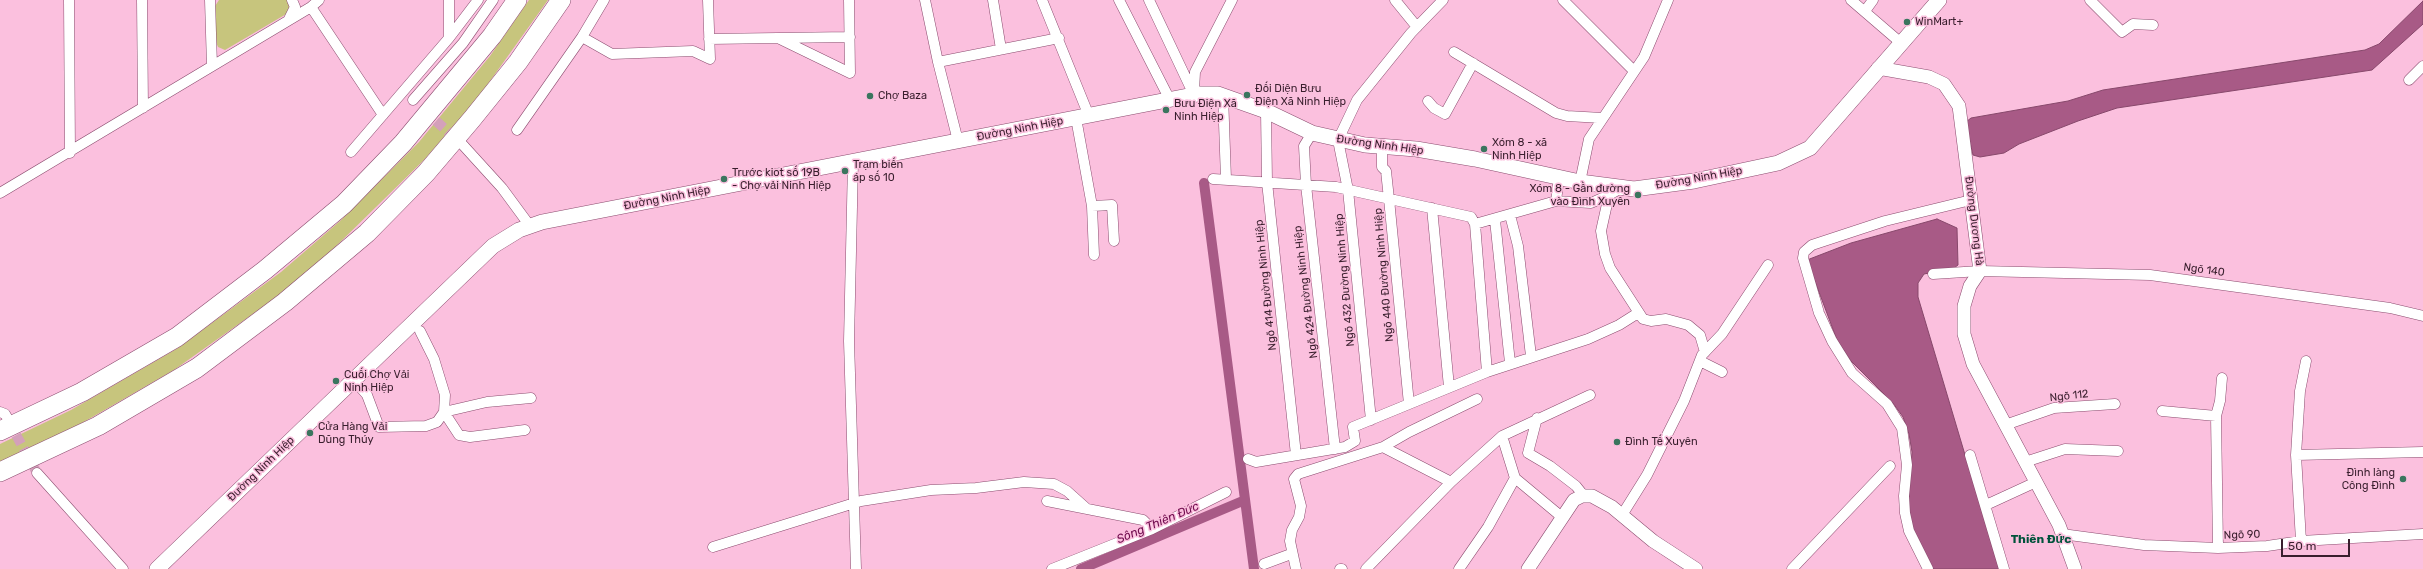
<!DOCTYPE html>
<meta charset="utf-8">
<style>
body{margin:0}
#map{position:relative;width:2423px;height:569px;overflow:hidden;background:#fbc0de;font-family:Rubik,sans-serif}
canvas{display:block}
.scale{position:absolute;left:2281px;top:539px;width:69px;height:18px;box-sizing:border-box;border:2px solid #391e2d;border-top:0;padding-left:5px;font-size:12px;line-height:14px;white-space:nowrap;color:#391e2d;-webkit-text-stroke:3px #fbc0de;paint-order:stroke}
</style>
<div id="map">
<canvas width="2423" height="569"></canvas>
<div class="scale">50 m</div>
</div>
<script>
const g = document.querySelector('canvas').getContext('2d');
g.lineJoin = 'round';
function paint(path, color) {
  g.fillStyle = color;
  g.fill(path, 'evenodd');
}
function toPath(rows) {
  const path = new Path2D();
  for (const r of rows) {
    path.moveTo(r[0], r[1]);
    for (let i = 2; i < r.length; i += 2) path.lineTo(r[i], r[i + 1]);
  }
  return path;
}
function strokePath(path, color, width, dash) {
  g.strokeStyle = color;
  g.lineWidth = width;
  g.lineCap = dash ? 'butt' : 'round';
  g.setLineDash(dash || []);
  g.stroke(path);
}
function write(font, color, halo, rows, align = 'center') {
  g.font = font + ' Rubik,sans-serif';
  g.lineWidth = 3;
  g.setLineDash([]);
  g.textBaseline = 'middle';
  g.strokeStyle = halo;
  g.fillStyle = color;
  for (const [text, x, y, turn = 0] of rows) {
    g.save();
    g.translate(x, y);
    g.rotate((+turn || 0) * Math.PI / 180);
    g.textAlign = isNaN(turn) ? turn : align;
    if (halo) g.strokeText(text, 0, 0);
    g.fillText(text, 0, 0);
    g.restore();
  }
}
paint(toPath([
 [219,0,287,0,291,4,288,13,225,50,218,47,215,40,215,6],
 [529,0,548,0,475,102,424,160,327,255,274,299,174,370,82,423,0,462,0,444,71,410,178,348,281,272,340,221,419,142,490,56]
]), '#c7c57d');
const water = toPath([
 [2423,1,2423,24,2372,70,2117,108,2078,121,2019,144,2004,153,1980,157,1973,155,1967,129,1966,122,1971,118,2068,101,2103,90,2365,50,2379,44,2423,1],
 [1937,219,1957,228,1958,265,1954,268,1924,274,1918,283,1918,297,1999,569,1933,569,1929,563,1911,525,1908,507,1912,452,1909,434,1903,417,1893,403,1851,361,1837,340,1807,260,1851,243,1937,219]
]);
paint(water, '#a85a86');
strokePath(water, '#87486b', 1);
strokePath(toPath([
 [1204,183,1254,569],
 [1081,569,1245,500]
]), '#a85a86', 10);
strokePath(toPath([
 [425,111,457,140],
 [9,422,37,473]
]), '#d4a0bb', 10, [10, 5]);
const minor = toPath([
 [69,0,70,153],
 [142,0,143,108],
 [210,0,212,66],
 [319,0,311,7,383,115],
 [449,0,449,38],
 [849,0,850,73,778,38,850,37],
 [925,0,938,62,958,141],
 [993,0,1001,49],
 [1042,0,1089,116],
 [1119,0,1170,100],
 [1149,0,1194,95],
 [1395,0,1417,27],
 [1563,0,1634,71],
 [1851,0,1901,43],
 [2090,0,2122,32,2133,24,2153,25],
 [1865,11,1873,0],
 [289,19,295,7,292,0],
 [582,37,612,54,693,51,710,59,708,0],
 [709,39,778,38],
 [1454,52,1556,113,1567,116,1602,118],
 [938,62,1059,38],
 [2409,80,2423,66],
 [1194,91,1195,72,1232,0],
 [1223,95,1226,179],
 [413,100,463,43,493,0],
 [1428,101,1434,108,1445,114,1473,63],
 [1266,111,1267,182,1296,455],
 [1076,118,1092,206,1112,205,1114,241],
 [517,130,582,37,604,0],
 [1312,133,1304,146,1306,185,1335,449],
 [462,144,502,188,530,226],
 [1382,147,1382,167,1386,171,1389,199,1409,404],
 [351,152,449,38,478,0],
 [853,162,849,341,856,569],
 [1213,179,1336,187,1471,217,1475,224,1556,201,1559,177],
 [1580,182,1589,139,1644,57,1668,0],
 [1624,189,1618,190,1609,195,1601,231,1605,254,1610,268,1643,319,1651,321,1666,319,1688,325,1700,335,1705,352],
 [0,193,311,7],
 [1556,201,1591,203,1609,195],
 [1092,206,1094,255],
 [1432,208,1449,387],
 [1510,215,1518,246,1531,356],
 [1495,220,1510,363],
 [1475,224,1487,372],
 [1933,274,1980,271,2150,275,2390,308,2423,316],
 [420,331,434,359,445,395,444,412,459,435,470,437,525,430],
 [1700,361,1722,372],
 [353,379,367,395,379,427,426,426,437,422,444,412,487,402,531,398],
 [2162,411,2216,416],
 [0,412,5,414,9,421],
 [1537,418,1528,453,1550,466,1576,486,1584,496],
 [1371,420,1348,190,1338,140,1357,100,1411,33,1443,0],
 [2005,425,2054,408,2115,404],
 [1502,436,1515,478,1563,518],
 [1383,447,1451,482],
 [1970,455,2004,569],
 [2296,455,2423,452],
 [1248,459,1256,462,1345,447,1355,441,1353,427,1487,372,1588,339,1619,325,1638,313],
 [2025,462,2065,449,2118,451],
 [37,473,123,569],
 [1047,501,1143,520,1152,529],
 [1986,505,2036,482],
 [1622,515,1647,475,1684,401,1702,355,1722,334,1768,265],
 [2062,534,2144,545,2218,548,2267,546,2301,541,2423,534],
 [2301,541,2296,455,2300,391,2306,361],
 [713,547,861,501,931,490,976,488,1024,482,1054,484,1067,491,1086,508],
 [2218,548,2216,416,2220,401,2222,378],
 [1264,564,1291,554],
 [1052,569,1152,529,1226,492],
 [1296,569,1290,541,1292,530,1299,517,1301,506,1294,479,1298,474,1383,447,1409,432,1477,399],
 [1340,569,1342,569],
 [1366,569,1451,482,1502,436,1590,395],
 [1459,569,1488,527,1515,478],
 [1792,569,1890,466],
 [1928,569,1909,531,1905,513,1904,496,1907,465,1902,428,1887,404,1852,373,1832,341,1819,313,1803,258,1804,252,1812,245,1885,221,1971,200]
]);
const tertiary = toPath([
 [1878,68,1929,77,1944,84,1959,106,1980,271,1970,286,1964,306,1964,334,1973,364,2059,525,2075,569],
 [1528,569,1574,500,1582,496,1592,496,1612,507,1653,541,1696,569]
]);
const secondary = toPath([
 [157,569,493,246,519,230,542,222,1198,94,1218,94,1266,111,1312,133,1365,145,1416,149,1475,159,1580,182,1634,189,1694,181,1778,163,1810,148,1939,0]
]);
const motorway = toPath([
 [0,431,82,392,177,337,265,270,344,204,403,143,492,36,517,0],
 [0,472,98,426,197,368,285,302,367,233,426,173,472,119,518,62,561,0]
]);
strokePath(minor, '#8b4c6f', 11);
strokePath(tertiary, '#8b4c6f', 14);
strokePath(secondary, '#8b4c6f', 16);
strokePath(motorway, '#8b4c6f', 20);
strokePath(minor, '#fff', 10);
strokePath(tertiary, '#fff', 13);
strokePath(secondary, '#fff', 15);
strokePath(motorway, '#fff', 19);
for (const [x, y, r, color] of [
 [1907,22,4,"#3a755e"],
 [1247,95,4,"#3a755e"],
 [870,96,4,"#3a755e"],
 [1166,110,4,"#3a755e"],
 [1484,149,4,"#3a755e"],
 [845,171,4,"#3a755e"],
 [724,179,4,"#3a755e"],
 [1638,195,4,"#3a755e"],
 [336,381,4,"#3a755e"],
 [310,433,4,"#3a755e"],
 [1617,442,4,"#3a755e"],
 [2403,479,4,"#3a755e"]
]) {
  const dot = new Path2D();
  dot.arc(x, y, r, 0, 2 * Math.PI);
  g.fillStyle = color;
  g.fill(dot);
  strokePath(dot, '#fbc0de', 1.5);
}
write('11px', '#391e2d', '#fbc0de', [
 ["WinMart+",1915,22],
 ["Đối Diện Bưu",1255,89],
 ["Điện Xã Ninh Hiệp",1255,102],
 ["Chợ Baza",878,96],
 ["Bưu Điện Xã",1174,104],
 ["Ninh Hiệp",1174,117],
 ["Xóm 8 - xã",1492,143],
 ["Ninh Hiệp",1492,156],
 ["Trạm biến",853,165],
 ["áp số 10",853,178],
 ["Trước kiot số 19B",732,173],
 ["- Chợ vải Ninh Hiệp",732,186],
 ["Xóm 8 - Gần đường",1630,189,"right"],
 ["vào Đình Xuyên",1630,202,"right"],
 ["Cuối Chợ Vải",344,375],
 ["Ninh Hiệp",344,388],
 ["Cửa Hàng Vải",318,427],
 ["Dũng Thúy",318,440],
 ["Đình Tế Xuyên",1625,442],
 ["Đình làng",2395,473,"right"],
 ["Công Đình",2395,486,"right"]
], 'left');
write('11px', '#391e2d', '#fbc0de', [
 ["Đường Ninh Hiệp",1020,129,-11],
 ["Đường Ninh Hiệp",1380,145,8],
 ["Đường Ninh Hiệp",1699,178,-10],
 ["Đường Ninh Hiệp",667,198,-11],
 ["Đường Dương Hà",1974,221,83],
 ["Ngõ 140",2204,270,8],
 ["Ngõ 440 Đường Ninh Hiệp",1384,275,-95],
 ["Ngõ 432 Đường Ninh Hiệp",1345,280,-95],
 ["Ngõ 414 Đường Ninh Hiệp",1266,285,-96],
 ["Ngõ 424 Đường Ninh Hiệp",1306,292,-97],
 ["Ngõ 112",2069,396,-6],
 ["Đường Ninh Hiệp",261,469,-44],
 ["Ngõ 90",2242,535,-2]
]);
write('italic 12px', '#6f0b4d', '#fbc0de', [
 ["Sông Thiên Đức",1158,523,-23]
]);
write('bold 12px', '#00523b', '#fbc0de', [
 ["Thiên Đức",2041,540]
]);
</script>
